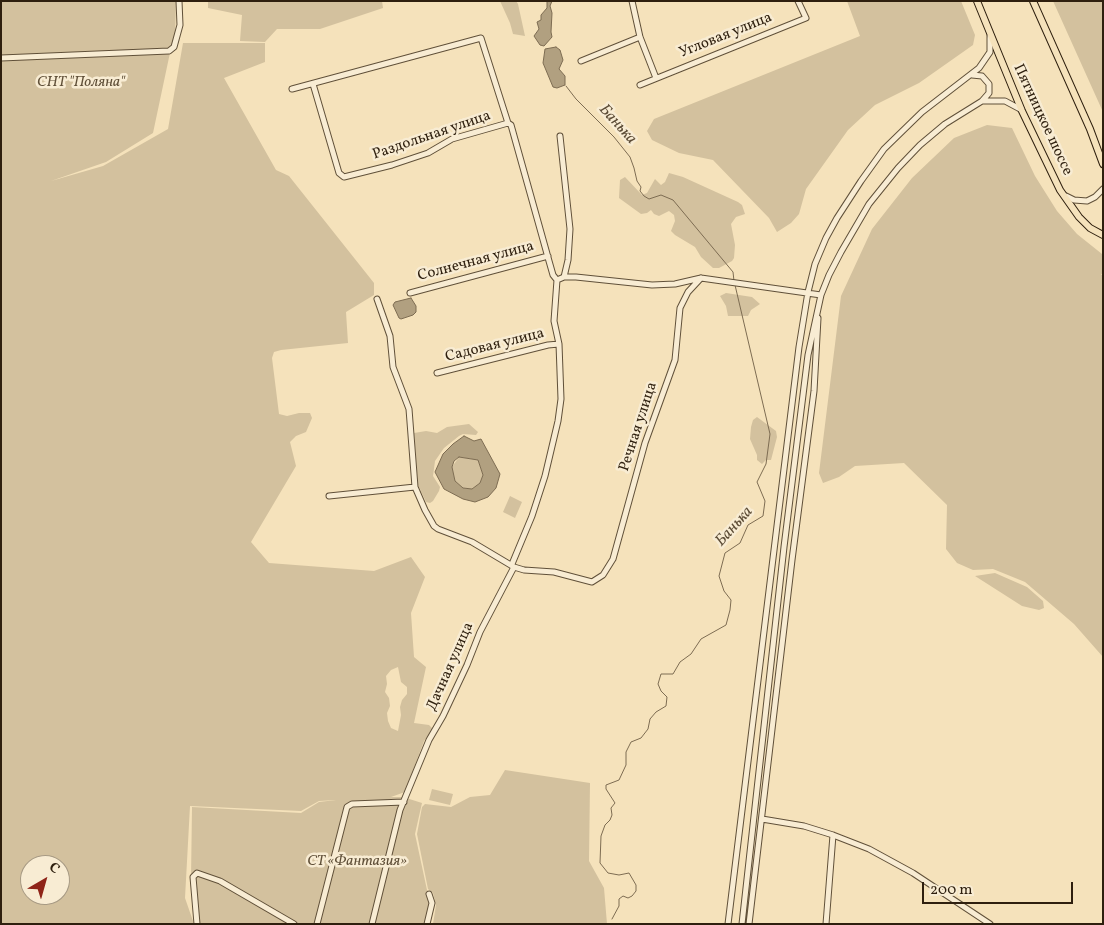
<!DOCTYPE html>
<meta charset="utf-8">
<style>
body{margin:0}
#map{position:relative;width:1104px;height:925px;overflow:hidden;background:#f5e2bb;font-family:Vollkorn,serif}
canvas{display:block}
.frame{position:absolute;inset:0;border:2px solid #2e1f0e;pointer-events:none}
.north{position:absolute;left:20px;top:855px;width:50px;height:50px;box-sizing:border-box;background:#f8ecd3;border:1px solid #a79a84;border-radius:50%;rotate:38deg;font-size:14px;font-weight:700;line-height:20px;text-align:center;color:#2e1f0e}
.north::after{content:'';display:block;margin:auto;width:18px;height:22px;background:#8f2418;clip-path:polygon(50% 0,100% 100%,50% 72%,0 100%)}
.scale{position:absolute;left:922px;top:882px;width:151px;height:22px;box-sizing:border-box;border:2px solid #2e1f0e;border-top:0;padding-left:6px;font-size:15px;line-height:18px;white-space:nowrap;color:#2e1f0e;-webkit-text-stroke:4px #f8ecd3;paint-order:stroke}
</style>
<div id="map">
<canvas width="1104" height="925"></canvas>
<div class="frame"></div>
<div class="north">С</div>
<div class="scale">200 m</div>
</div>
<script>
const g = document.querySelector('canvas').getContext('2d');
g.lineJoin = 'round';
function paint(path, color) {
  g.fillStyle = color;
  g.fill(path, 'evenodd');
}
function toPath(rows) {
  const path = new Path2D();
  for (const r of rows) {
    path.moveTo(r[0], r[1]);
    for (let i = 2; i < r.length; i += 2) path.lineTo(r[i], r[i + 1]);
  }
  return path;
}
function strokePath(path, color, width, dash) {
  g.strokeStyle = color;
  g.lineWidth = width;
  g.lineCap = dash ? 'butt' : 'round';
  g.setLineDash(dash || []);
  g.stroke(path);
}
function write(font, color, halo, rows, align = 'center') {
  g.font = font + ' Vollkorn,serif';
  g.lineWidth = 5;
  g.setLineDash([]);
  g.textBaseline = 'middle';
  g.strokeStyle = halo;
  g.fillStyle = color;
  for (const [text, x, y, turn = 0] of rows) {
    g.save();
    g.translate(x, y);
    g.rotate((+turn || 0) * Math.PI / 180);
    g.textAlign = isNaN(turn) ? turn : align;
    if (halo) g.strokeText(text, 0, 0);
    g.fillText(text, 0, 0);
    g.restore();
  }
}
paint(toPath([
 [1,1,176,1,175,40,171,48,153,133,106,162,51,181,103,166,168,129,183,43,265,43,265,62,224,78,276,170,289,176,374,283,374,295,346,312,348,343,281,350,274,352,272,358,279,414,287,416,299,413,310,413,312,418,306,432,296,436,290,442,296,466,251,542,269,563,374,571,411,557,425,577,411,613,414,657,426,667,414,723,429,725,433,729,424,741,405,792,391,797,403,797,422,803,415,834,427,890,433,894,433,903,430,924,196,924,191,879,192,807,301,813,319,802,336,800,319,801,301,811,190,806,185,898,194,924,1,924],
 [398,667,401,682,407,687,407,694,402,700,400,707,401,715,398,731,391,728,388,721,387,713,390,706,389,698,385,692,387,684,386,676,391,670],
 [30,865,60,865,60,895,30,895],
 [208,1,382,1,383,8,320,29,277,29,265,42,240,41,242,15,208,8],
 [500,1,516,1,518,4,525,36,513,34,510,23],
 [847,1,961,1,975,35,973,45,919,83,875,105,848,130,806,189,799,214,791,223,777,232,769,218,713,160,679,153,652,140,647,131,654,119,860,36],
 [1053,1,1103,1,1103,112],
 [987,125,1012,128,1035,176,1057,211,1077,234,1102,254,1103,259,1103,272,1101,275,1103,275,1103,657,1074,624,1025,582,993,569,973,570,957,563,946,549,947,505,904,463,855,466,839,477,823,483,819,473,841,296,872,229,912,178,954,138],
 [669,173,683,177,738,202,742,205,745,214,736,217,731,224,735,245,734,258,732,261,719,268,713,268,701,257,695,247,675,235,671,231,675,221,674,215,669,211,659,216,654,214,651,210,647,213,641,214,619,198,620,180,625,177,642,195,647,193,655,179,661,185,665,182],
 [726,293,752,297,760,304,751,310,748,316,728,316,726,306,720,296],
 [757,417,776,431,777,437,771,460,766,460,762,464,757,460,757,455,750,439,751,427,753,420],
 [469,424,478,432,476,435,463,434,459,436,444,448,435,461,433,476,440,487,439,491,433,501,430,503,426,502,418,485,414,433,426,431,437,433,447,427],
 [459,457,478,460,483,475,480,483,472,489,463,488,455,481,452,467],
 [510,496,522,502,515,518,503,512],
 [995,573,1027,587,1043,601,1044,608,1039,610,1022,606,975,576],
 [505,770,590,783,589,861,604,888,607,924,433,924,436,905,433,893,428,889,417,834,422,807,425,804,451,807,470,797,490,795],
 [432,789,453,794,450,805,429,800]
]), '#d3c19e');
const water = toPath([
 [547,1,552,1,550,6,552,13,551,32,552,37,544,46,540,45,534,36,539,29,537,22,541,20,541,15,547,8,547,1],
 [556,47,560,50,563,60,559,69,565,76,565,85,557,88,553,87,543,63,545,49,556,47],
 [411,298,416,306,416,312,413,315,401,319,399,318,393,305,395,302,411,298],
 [464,436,474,441,481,439,500,474,496,488,488,497,475,502,463,499,444,489,435,472,443,454,453,444,464,436],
 [459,457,478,460,483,475,480,483,472,489,463,488,455,481,452,467,454,461,459,457]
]);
paint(water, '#b1a080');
strokePath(water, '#7d6c52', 1);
strokePath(toPath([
 [566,86,576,99,614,137,630,157,634,168,637,181,641,187,640,191,644,196,649,199,661,195,673,200,733,272,734,281],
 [612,919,619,906,619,899,623,896,628,898,632,896,636,891,636,885,629,873,619,875,608,873,600,863,601,836,605,825,610,820,612,815,611,808,615,803,606,789,606,785,619,780,626,765,626,752,631,742,641,738,648,729,650,719,656,712,666,706,667,697,661,691,658,684,661,674,673,674,680,662,691,654,701,639,726,625,730,610,731,600,724,591,719,576,725,553,740,543,748,525,763,516,765,501,757,482,766,464,770,434,735,285]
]), '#7d6c52', 1);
const minor = toPath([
 [632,1,640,37,656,78],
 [1,58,169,51,174,47,180,25,179,1],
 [581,61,640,37],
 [972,75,982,76,989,84,989,93,982,101],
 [313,84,339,173,344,177,392,165,428,153,452,139,508,123],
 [640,85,806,18,798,1],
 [292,89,481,38,508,123,511,125,549,261,553,275,557,280,554,321,559,344,561,399,558,421,545,476,532,516,512,564],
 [560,136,570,229,568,260,564,277],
 [1066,196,1074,200,1087,201,1095,197,1103,189],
 [557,280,564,277,576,277,652,285,675,284,701,278,821,295],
 [410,293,548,256],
 [377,299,390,336,393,367,409,409,415,487,425,510,434,526,438,529,472,542,514,567,524,570,554,572,592,582,603,575,613,559,645,443,675,360,680,308,688,292,701,278],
 [437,373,548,345,559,344],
 [329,496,415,487],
 [762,819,804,826,833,835,869,849,913,873,990,924],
 [197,924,193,877,197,873,220,881,294,924],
 [317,924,347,807,352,804,404,802],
 [372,924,400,810,429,740,443,716,467,665,480,632,514,567],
 [427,924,432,903,429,894],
 [728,924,799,347,808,292,815,264,826,238,837,218,861,181,884,149,922,112,979,68,990,52,990,36],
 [742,924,784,547,808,355,821,295,829,275,841,252,869,204,898,168,920,145,945,124,982,101,1005,101,1020,109],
 [749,924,792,560,814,391,818,318],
 [826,924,833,835]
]);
const major = toPath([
 [977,1,1022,111,1060,190,1079,217,1090,228,1103,235],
 [1033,1,1090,129,1103,164]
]);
strokePath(minor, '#605039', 7);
strokePath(major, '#2e1f0e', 8);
strokePath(minor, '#f8ecd3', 5);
strokePath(major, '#f5e2bb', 6);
write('15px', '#2e1f0e', '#f8ecd3', [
 ["Угловая улица",726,36,-22],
 ["Пятницкое шоссе",1042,120,65],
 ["Раздольная улица",432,136,-19],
 ["Солнечная улица",476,262,-15],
 ["Садовая улица",495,346,-14],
 ["Речная улица",639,427,-72],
 ["Дачная улица",451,667,-66]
]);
write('italic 15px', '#605039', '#f8ecd3', [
 ["СНТ \"Поляна\"",81,83],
 ["СТ «Фантазия»",357,862]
]);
write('italic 16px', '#5c4c36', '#f8ecd3', [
 ["Банька",617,125,48],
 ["Банька",735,527,-48]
]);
</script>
